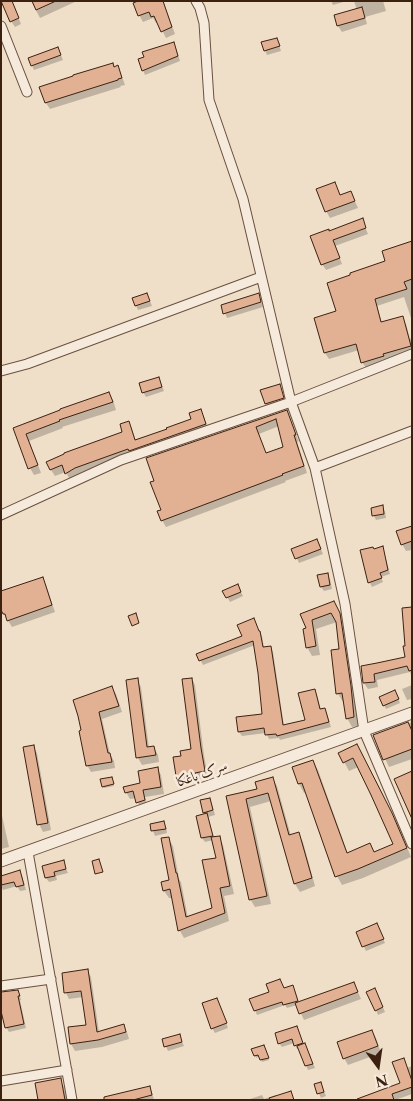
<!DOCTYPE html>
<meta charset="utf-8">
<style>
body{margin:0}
#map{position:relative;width:413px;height:1101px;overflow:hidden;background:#f0dfc8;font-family:"Libre Caslon Text",serif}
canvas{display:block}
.frame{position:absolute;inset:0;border:2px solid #3c2111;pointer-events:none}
.north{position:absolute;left:353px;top:1041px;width:50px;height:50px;-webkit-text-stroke:4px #f5eadb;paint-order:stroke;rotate:166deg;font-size:14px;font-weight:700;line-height:20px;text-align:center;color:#3c2111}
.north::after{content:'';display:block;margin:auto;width:18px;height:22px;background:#3c2111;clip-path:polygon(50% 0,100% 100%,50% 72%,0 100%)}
</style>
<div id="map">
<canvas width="413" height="1101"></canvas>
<div class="frame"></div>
<div class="north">N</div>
</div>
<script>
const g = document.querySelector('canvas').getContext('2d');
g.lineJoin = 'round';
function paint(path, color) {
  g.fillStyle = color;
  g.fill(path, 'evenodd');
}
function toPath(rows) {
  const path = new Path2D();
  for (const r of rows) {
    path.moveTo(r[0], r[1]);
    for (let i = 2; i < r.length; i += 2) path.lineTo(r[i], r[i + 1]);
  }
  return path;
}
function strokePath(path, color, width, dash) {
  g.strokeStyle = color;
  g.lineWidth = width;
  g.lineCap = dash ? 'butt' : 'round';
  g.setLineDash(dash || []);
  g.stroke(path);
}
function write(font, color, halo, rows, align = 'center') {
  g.font = font + ' "Libre Caslon Text",Amiri,serif';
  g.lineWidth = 5;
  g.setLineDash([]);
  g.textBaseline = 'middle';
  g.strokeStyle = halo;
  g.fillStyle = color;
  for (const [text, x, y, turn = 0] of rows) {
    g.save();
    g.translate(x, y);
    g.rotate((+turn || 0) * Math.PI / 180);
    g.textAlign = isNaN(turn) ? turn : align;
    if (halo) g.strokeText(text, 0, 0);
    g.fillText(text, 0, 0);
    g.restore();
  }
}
paint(toPath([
 [12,1,21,24,15,27,11,21],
 [31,1,77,1,40,18],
 [142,1,163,1,175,34,166,38,158,22,156,23,153,18,143,22,139,15],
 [331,1,347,1,333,5],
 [354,1,383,1,386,11,365,17,367,24,342,32,338,26,335,16,357,10],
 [277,39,281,51,267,55,265,50],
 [173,43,176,48,180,61,145,75,139,60],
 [60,53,63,60,34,70,29,59],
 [118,67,121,74,125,85,120,86,121,87,50,109,46,103],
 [335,183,341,197,351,193,358,208,330,218,326,211],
 [362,220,368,234,335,246,342,264,326,270,322,264,329,232],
 [412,243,412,321,404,297,377,306,382,323,402,318,406,324,410,339,412,338,412,353,366,368,362,362,359,350,329,359,325,353,338,312,387,262],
 [147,294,152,306,138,310,133,299],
 [258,295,261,299,263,307,227,318,225,313],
 [159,378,164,391,146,397,143,392],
 [280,386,282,390,285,403,268,408,262,391],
 [109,394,113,400,116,410,62,427,63,428,29,441,41,473,34,475,30,468,15,429],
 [200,411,204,417,209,431,70,480,66,472,55,476,51,470,124,433,128,423,132,429,136,441,192,420],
 [287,411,290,418,298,440,299,441,297,442,307,473,285,481,286,482,166,527,162,520,162,511,156,481,147,459],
 [279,426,285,448,266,454,259,434],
 [382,507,385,511,386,518,376,520,374,516,372,509],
 [412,528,412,550,406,551,402,544],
 [317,540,323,554,299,563,293,550],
 [374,550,384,552,390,574,381,577,383,582,372,587,370,583,362,551],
 [327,574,330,579,332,589,324,591,321,587],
 [42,578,46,585,55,612,12,627,4,614],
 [240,590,243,596,230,602,224,591],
 [412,608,412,677,410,672,377,680,378,687,368,689,364,683,362,667,407,658,407,648],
 [339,611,345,623,355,696,359,726,352,727,347,718,345,702,343,702,338,694,341,650,337,622,316,629,320,655,312,656,307,647,308,629,302,615],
 [260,632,262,636,264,648,271,647,273,652,284,726,307,721,315,690,317,695,321,710,325,709,327,714,331,727,280,740,279,738,269,739,266,733,242,736,239,732,264,715,255,645,203,665,198,655],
 [192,679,195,685,204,755,208,777,198,779,198,781,190,783,188,780,181,781,178,775,182,756,192,750],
 [137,680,141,687,149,748,154,748,158,755,159,762,142,765,138,758],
 [412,685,412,699,407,700,402,689],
 [112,688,116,694,122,712,102,719,110,754,114,761,115,768,91,772,87,765,80,731],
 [397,696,400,703,386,709,384,705],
 [412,722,412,759,389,767,374,736],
 [33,746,37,753,51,830,43,832,39,824],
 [340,754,362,755,397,823,411,857,363,878,342,885,337,876,307,792,304,793,299,784,294,768,313,761,318,770,348,854,375,854,394,845,358,767,349,771],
 [157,768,161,775,164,794,145,797,148,807,141,809,136,798,130,799,126,792,142,784],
 [272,778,277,786,291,836,299,834,303,842,315,886,300,892,295,884,271,801,250,807,271,904,255,907,250,899,228,797,258,790],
 [112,780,114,786,104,788,103,787],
 [210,799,212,804,215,815,208,817,214,838,219,837,223,845,234,894,224,896,229,921,184,938,180,931,173,898,169,898,164,891,170,881,168,838,173,846,179,879,181,882,188,918,214,909,217,859,213,840,205,842,202,838,197,817,205,815,204,812],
 [1,811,9,847,1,849],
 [163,823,166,827,167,833,155,836,153,831,151,825],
 [63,862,68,873,56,876,57,880,49,882,46,878],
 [20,872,22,876,26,890,20,891,17,886,3,890,2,888,1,888,1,876],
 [379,929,385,943,366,951,357,933],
 [87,970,91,977,99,1032,123,1026,127,1032,129,1039,102,1047,75,1051,71,1044,69,1028,87,1026,83,997,69,999,66,993],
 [284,990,295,991,299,1003,357,990,361,999,304,1020,297,1005,287,1008,285,1005,257,1015,251,1000],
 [18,991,20,996,21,1000,20,1000,26,1028,9,1032,6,1027],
 [377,994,385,1012,378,1015,376,1010],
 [217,999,228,1028,215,1033,212,1028],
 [297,1028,303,1045,305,1044,307,1049,315,1068,308,1070,299,1049,297,1049,294,1043,282,1047,279,1043],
 [372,1031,376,1038,381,1053,348,1065,344,1058],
 [179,1035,184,1046,168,1051,163,1040],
 [265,1048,269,1060,262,1062,260,1056,256,1058,253,1050],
 [412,1066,412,1094,395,1100,363,1100,401,1084,407,1068],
 [60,1080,64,1087,67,1100,39,1100],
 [321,1083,326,1096,321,1098,315,1085],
 [149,1087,152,1092,154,1100,119,1100],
 [290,1093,294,1100,247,1100,262,1095,264,1099,276,1095,277,1097]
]), '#0003');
const building = toPath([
 [1,1,12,1,19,18,10,22,1,1],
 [32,1,56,1,36,10,32,1],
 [138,1,163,1,172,27,161,32,154,16,151,17,149,12,138,16,133,3,138,1],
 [362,7,365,18,337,26,334,15,362,7],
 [277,38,280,46,264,51,261,42,277,38],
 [174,42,178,56,142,71,138,59,144,57,142,52,174,42],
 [58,47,61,55,31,66,28,58,58,47],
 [113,63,114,67,118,65,122,78,118,79,118,80,45,103,39,87,73,76,73,75,113,63],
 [335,182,340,195,351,191,355,201,325,212,316,189,335,182],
 [363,218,366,228,333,240,340,258,321,265,310,236,329,229,329,231,363,218],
 [412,241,412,279,404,282,407,289,375,299,381,322,403,316,411,346,383,354,384,356,361,363,356,344,324,353,314,318,336,311,327,283,350,275,350,273,385,261,382,251,412,241],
 [147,293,150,301,135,306,132,298,147,293],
 [259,293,261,302,223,314,221,305,259,293],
 [159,377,162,387,142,393,139,383,159,377],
 [280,384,284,398,265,404,260,390,280,384],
 [109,392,113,402,59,420,60,421,26,434,38,465,28,469,13,428,60,410,60,409,109,392],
 [201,409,206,424,129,451,128,449,75,468,65,474,62,465,50,470,46,462,64,454,64,453,122,432,120,424,129,421,135,440,167,429,166,428,191,419,189,413,201,409],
 [287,410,295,432,296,435,294,435,304,466,282,474,283,475,161,521,157,511,161,510,150,482,154,481,146,458,287,410],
 [276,419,283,447,266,453,256,427,276,419],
 [383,505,384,514,372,516,371,508,383,505],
 [412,526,412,541,401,545,396,531,412,526],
 [317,539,321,549,295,559,291,549,317,539],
 [383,546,388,570,380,573,382,578,368,583,360,550,373,547,374,549,383,546],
 [328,573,330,585,320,587,317,575,328,573],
 [43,577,52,605,7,621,5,614,3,614,1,610,1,591,43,577],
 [238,584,241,592,226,598,222,591,238,584],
 [334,601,340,613,351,686,354,717,346,719,342,693,336,694,331,650,339,649,336,622,331,613,312,620,316,646,306,648,303,629,306,628,300,614,334,601],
 [412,607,412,670,409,671,407,666,374,674,375,682,363,683,361,666,377,663,405,657,403,646,405,646,402,608,412,607],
 [136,613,139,623,132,626,128,616,136,613],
 [254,618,259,631,260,631,263,647,271,646,283,725,305,720,298,693,315,689,320,709,325,708,329,722,277,736,276,734,265,735,264,728,238,732,236,717,262,714,258,673,253,641,199,661,196,654,242,636,237,625,254,618],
 [138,678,147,747,154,746,156,755,136,758,126,680,138,678],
 [192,678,201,748,205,771,195,773,196,776,185,778,184,774,176,776,173,757,181,756,180,751,191,749,182,679,192,678],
 [112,686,119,706,99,712,108,753,110,753,112,762,86,766,79,731,81,730,78,716,73,700,112,686],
 [395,690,399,699,383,706,379,697,395,690],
 [408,722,412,731,412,749,383,760,373,735,408,722],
 [357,744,392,813,407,848,358,869,335,877,302,783,298,784,292,767,313,760,347,853,370,843,374,852,393,844,371,795,353,758,343,763,338,753,357,744],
 [34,745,48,823,37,825,23,747,34,745],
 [158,767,161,787,143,790,145,800,136,803,133,791,125,793,123,787,140,783,138,771,158,767],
 [412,771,412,819,394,779,412,771],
 [112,777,114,784,102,787,100,779,112,777],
 [273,777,289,835,299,832,312,878,294,884,268,793,246,799,267,896,249,900,226,796,257,789,255,782,273,777],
 [210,798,213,810,203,813,200,800,210,798],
 [207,813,213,836,201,838,196,816,207,813],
 [164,821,166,829,151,831,150,824,164,821],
 [220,836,230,886,220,888,225,913,178,931,170,889,163,891,161,882,169,880,161,838,169,837,176,873,177,873,186,917,212,908,202,860,216,858,211,837,220,836],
 [99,859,103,872,95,874,92,861,99,859],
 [64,860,66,869,54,872,55,876,45,878,42,866,64,860],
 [20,870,24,885,16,887,14,882,1,885,1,876,20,870],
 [377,923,384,939,362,947,356,932,377,923],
 [88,969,97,1032,124,1024,126,1032,98,1040,70,1044,68,1027,86,1025,81,991,64,993,62,973,88,969],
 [280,979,284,988,293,985,298,1001,283,1005,282,1002,254,1011,249,999,269,992,266,984,280,979],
 [354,982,358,992,299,1014,295,1003,354,982],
 [375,988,383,1007,375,1011,366,992,375,988],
 [18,990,20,996,18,996,24,1024,5,1028,1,1011,1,992,18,990],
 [217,998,227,1023,211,1029,202,1003,217,998],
 [297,1026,303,1043,294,1046,292,1039,278,1044,275,1033,297,1026],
 [372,1030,378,1046,343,1059,337,1042,372,1030],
 [180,1034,182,1042,164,1047,162,1039,180,1034],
 [305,1043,313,1064,305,1066,297,1046,305,1043],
 [264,1045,269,1058,260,1060,258,1055,254,1056,251,1049,264,1045],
 [404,1058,412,1081,412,1087,392,1094,394,1100,357,1100,357,1099,400,1083,392,1062,404,1058],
 [61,1078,65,1100,38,1100,35,1083,61,1078],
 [321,1082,324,1092,317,1094,314,1084,321,1082],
 [150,1086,152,1095,133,1100,104,1100,104,1097,150,1086],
 [291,1091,294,1100,270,1100,269,1098,291,1091]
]);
paint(building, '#e2b093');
strokePath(building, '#3c2111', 1);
const minor = toPath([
 [196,1,200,8,204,23,209,100,243,199,291,402,315,468,345,604,364,731,412,844],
 [1,26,27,92],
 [1,371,27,364,261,277],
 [315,468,412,431],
 [1,515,121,460,291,402,412,354],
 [28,852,72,1100],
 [1,986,51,979],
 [1,1081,67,1070]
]);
const tertiary = toPath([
 [1,861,412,713]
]);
strokePath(minor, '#69503f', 11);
strokePath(tertiary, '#69503f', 13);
strokePath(minor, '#f5eadb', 9);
strokePath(tertiary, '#f5eadb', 11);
write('14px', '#3c2111', '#f5eadb', [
 ["سرک باغکا",202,774,-20]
]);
</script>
